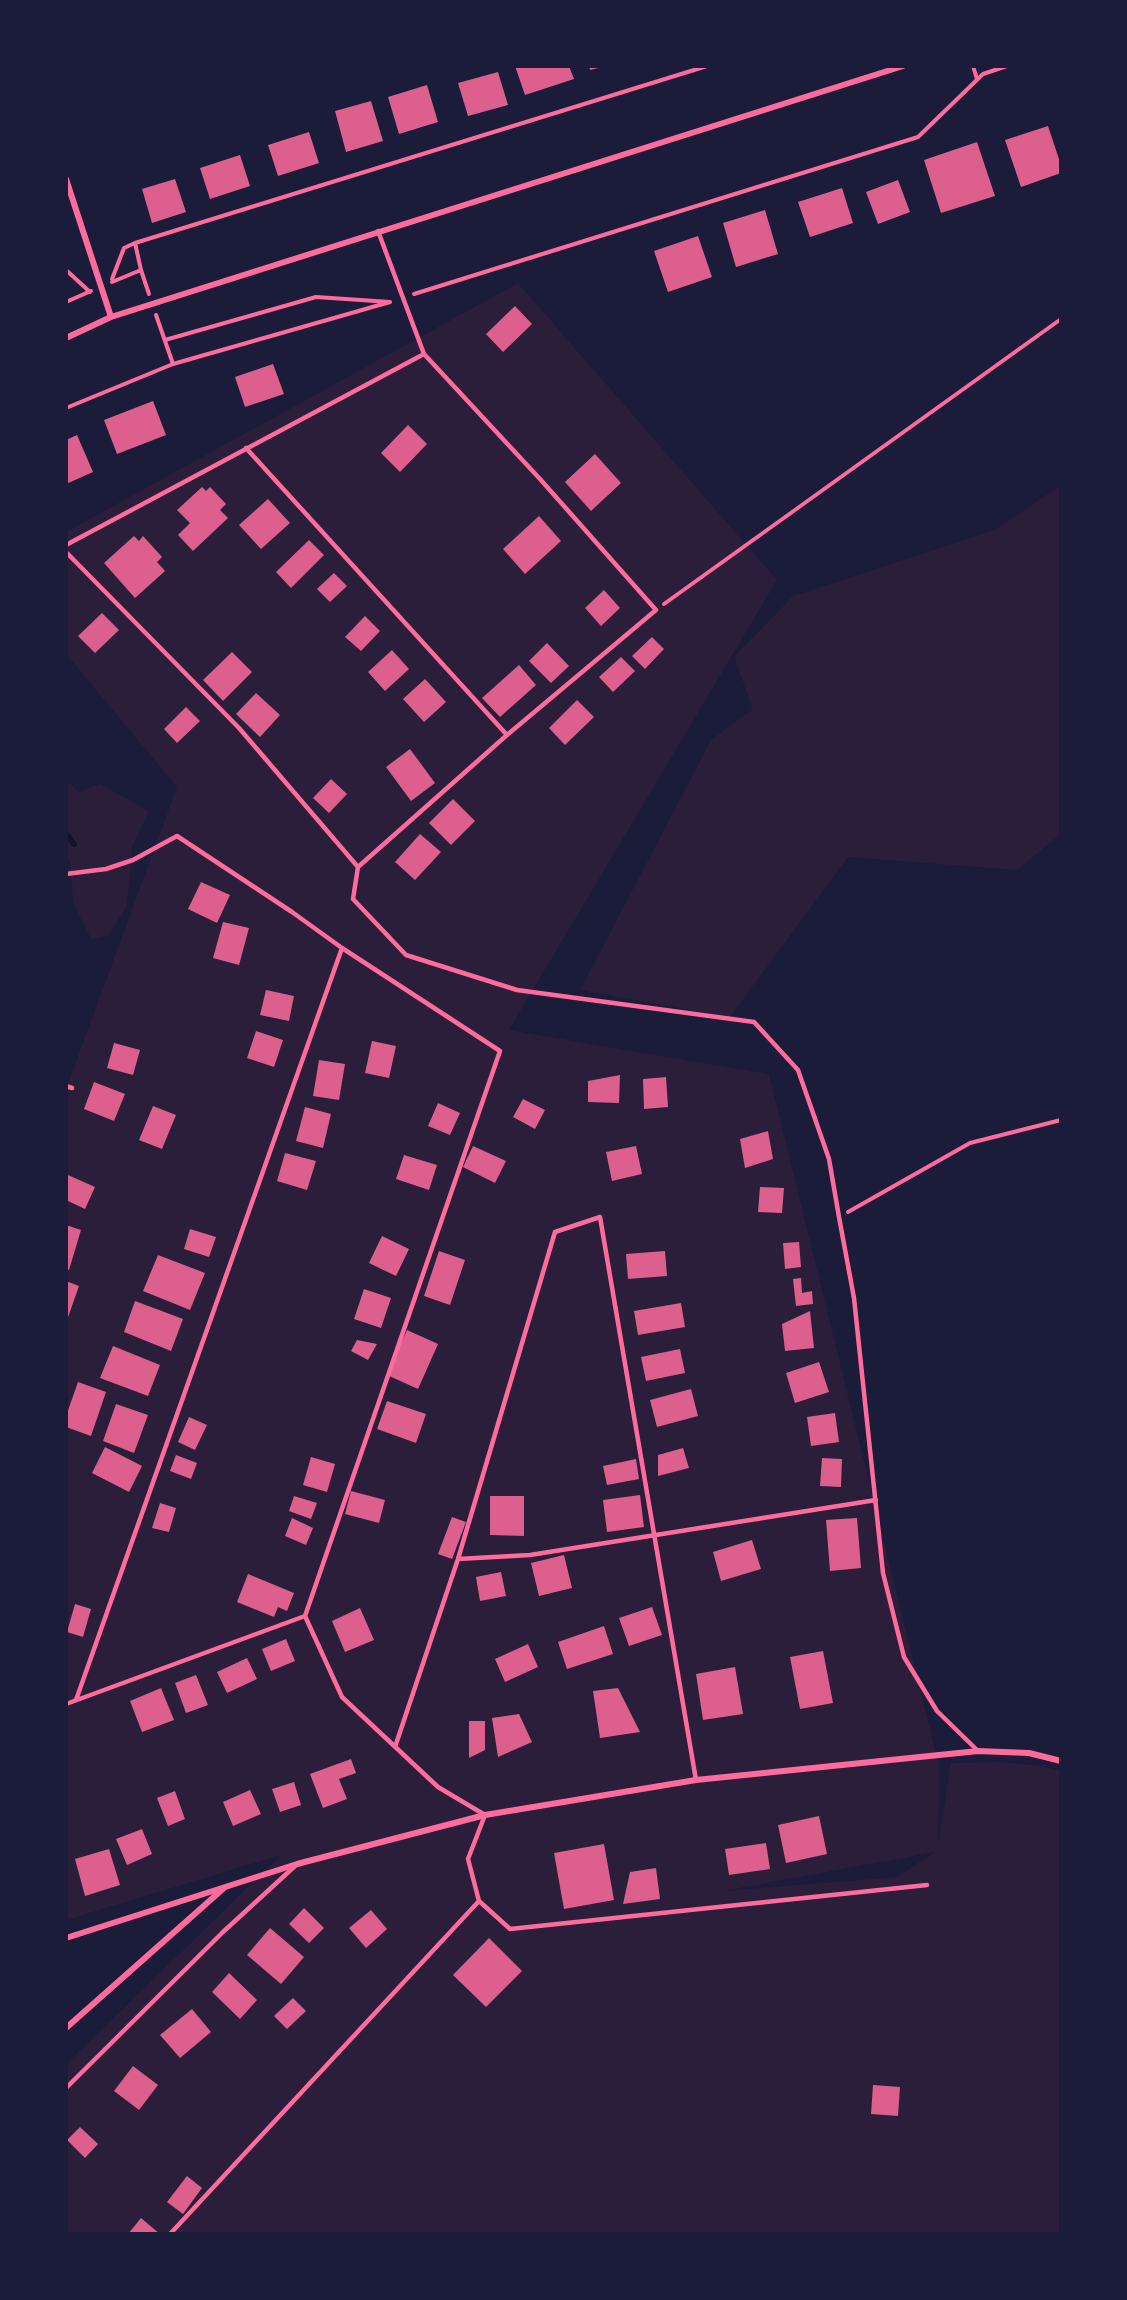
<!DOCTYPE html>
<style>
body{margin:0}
#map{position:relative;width:1127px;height:2300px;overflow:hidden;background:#1b1b3a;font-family:Mulish,sans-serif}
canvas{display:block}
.frame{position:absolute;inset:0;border:68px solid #1b1b3a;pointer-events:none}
</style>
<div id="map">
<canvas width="1127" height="2300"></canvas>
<div class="frame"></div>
</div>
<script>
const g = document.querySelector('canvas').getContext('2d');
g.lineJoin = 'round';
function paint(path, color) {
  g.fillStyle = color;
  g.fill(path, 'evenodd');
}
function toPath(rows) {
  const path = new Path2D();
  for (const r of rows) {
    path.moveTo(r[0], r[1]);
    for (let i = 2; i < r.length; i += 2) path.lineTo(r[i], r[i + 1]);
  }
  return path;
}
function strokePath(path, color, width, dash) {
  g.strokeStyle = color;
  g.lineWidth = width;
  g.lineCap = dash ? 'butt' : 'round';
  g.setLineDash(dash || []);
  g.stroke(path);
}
paint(toPath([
 [518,283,777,580,509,1030,769,1074,939,1766,938,1845,951,1763,1000,1762,1042,1766,1061,1771,1061,2234,66,2234,66,2064,281,1855,66,1920,66,1089,177,787,66,654,66,532],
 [935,1852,897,1877,723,1891],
 [1061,485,1061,834,1017,870,848,857,730,1017,580,990,711,740,753,709,734,657,793,596,995,530],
 [66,780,79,792,100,784,149,811,132,847,127,906,108,936,91,939,73,903,70,862,66,860]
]), '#2a1e3b');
strokePath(toPath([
 [66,834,74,844]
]), '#12122b', 6);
paint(toPath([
 [515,66,569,66,574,79,525,95],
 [589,66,603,66,603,67,590,70],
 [498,72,508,105,468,116,458,83],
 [427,85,438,122,399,134,388,97],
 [371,101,383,141,346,152,335,111],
 [1048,126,1061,165,1061,173,1021,187,1005,140],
 [309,132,319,163,278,176,268,145],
 [977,142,995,196,941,213,924,160],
 [240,155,250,186,210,199,200,168],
 [175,179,186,212,152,223,142,189],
 [898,180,910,212,878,224,866,192],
 [842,188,853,223,810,237,798,202],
 [765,210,778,254,736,267,723,223],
 [698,236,712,277,668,292,654,251],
 [515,306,532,324,503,352,486,334],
 [273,364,284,394,245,407,235,377],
 [153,401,166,435,117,454,104,420],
 [408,425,427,444,400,472,381,453],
 [77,435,93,472,66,484,66,440],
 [595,454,621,483,591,511,565,482],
 [202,487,206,491,210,487,226,504,220,510,228,518,193,551,178,535,190,523,177,510],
 [268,499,290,523,261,549,239,525],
 [539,516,561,541,525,574,503,549],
 [134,536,139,541,143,536,162,557,157,562,165,571,135,598,104,563],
 [309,540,324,555,291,588,276,572],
 [334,573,347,586,330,602,317,589],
 [604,590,620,608,601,626,585,608],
 [102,613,119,630,95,653,78,636],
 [365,616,380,631,361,651,345,637],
 [652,637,664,649,645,669,632,656],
 [547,643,569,666,551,683,529,661],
 [392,650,409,669,385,691,368,672],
 [232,652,252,672,223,701,203,680],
 [621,657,635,671,613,692,599,677],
 [519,665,536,685,500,717,482,698],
 [425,679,446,702,424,722,403,699],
 [256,693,280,715,260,737,236,714],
 [577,700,594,717,565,745,549,728],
 [186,707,200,721,177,743,164,729],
 [410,749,435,783,411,801,386,767],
 [331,779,347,794,329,813,313,798],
 [453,799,475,821,451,845,429,823],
 [420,834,441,852,415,880,395,862],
 [201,882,230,895,217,923,188,909],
 [223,922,249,928,239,965,213,958],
 [266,990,294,996,289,1021,260,1015],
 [256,1031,283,1040,274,1067,247,1058],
 [372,1041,396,1046,389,1078,365,1073],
 [114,1043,140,1050,133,1075,107,1068],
 [319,1060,345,1064,339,1100,313,1096],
 [620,1075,619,1103,588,1102,588,1081],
 [666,1077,668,1107,644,1109,643,1079],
 [94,1082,125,1094,114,1121,84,1109],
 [523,1099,545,1110,535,1129,513,1117],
 [438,1103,460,1113,450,1135,428,1126],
 [153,1106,176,1115,162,1149,139,1140],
 [305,1107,331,1114,323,1148,296,1141],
 [768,1131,773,1159,745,1168,740,1139],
 [473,1146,506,1161,495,1183,463,1167],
 [636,1146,642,1174,612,1181,606,1152],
 [285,1153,316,1161,307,1190,277,1181],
 [404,1155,437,1165,429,1190,396,1179],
 [68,1175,95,1187,85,1209,66,1200,66,1179],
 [760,1187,784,1188,782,1213,758,1212],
 [66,1225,81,1230,69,1270,66,1269],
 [190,1229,216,1237,209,1257,184,1249],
 [382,1236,409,1249,396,1276,369,1263],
 [799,1242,801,1267,785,1269,783,1243],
 [439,1251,465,1260,450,1305,424,1296],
 [665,1251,667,1276,628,1279,626,1254],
 [158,1255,205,1273,190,1310,143,1291],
 [801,1278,802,1293,812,1291,813,1304,796,1306,793,1279],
 [66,1281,79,1286,66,1323],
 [364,1289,391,1298,381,1328,354,1319],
 [135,1301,183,1319,171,1351,124,1332],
 [681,1303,685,1327,638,1335,634,1311],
 [810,1311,814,1348,785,1351,782,1324],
 [407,1330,438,1344,418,1389,387,1375],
 [357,1340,377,1344,368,1360,351,1351],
 [113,1346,160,1365,148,1396,100,1378],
 [680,1349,685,1373,646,1381,641,1357],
 [819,1362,829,1392,795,1403,786,1373],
 [78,1382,106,1392,91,1436,66,1427,66,1416],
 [691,1389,698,1416,657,1427,650,1400],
 [387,1401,426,1414,416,1443,377,1429],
 [116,1404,148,1415,134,1453,103,1441],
 [835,1413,839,1442,811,1446,807,1417],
 [189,1417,207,1425,195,1450,178,1442],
 [105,1447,142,1466,129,1492,92,1473],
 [683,1448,689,1468,658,1476,658,1455],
 [176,1455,197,1463,191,1479,170,1471],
 [311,1457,335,1464,327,1492,303,1485],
 [822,1458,842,1459,841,1487,820,1486],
 [636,1459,639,1479,607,1485,603,1466],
 [351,1491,385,1500,379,1523,345,1514],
 [640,1495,644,1527,607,1532,603,1500],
 [294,1496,317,1503,311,1519,289,1511],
 [490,1496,524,1496,524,1536,490,1535],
 [160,1503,176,1508,169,1532,152,1528],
 [452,1517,466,1522,452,1559,438,1554],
 [292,1518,313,1528,306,1545,285,1536],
 [857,1518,861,1568,830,1571,826,1520],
 [752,1540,761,1569,721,1581,713,1552],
 [564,1555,572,1588,539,1596,531,1563],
 [501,1572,506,1596,480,1601,476,1577],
 [248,1574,294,1593,287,1611,278,1607,274,1617,237,1602],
 [75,1604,91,1609,83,1637,67,1632],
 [652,1607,662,1635,629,1646,619,1618],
 [360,1608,374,1640,345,1652,332,1621],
 [604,1626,613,1654,567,1669,558,1642],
 [286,1639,295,1661,271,1671,262,1649],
 [528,1644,538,1667,505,1682,495,1659],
 [823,1651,833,1703,800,1709,790,1657],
 [247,1658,257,1679,227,1693,217,1672],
 [735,1667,743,1714,703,1720,696,1674],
 [196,1675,208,1705,186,1713,175,1683],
 [161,1688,174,1720,142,1732,130,1701],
 [618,1688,640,1732,600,1738,593,1691],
 [519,1714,532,1742,498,1757,492,1718],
 [469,1721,485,1721,485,1750,469,1758],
 [351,1759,356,1773,339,1779,347,1799,323,1808,310,1774],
 [294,1782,301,1805,280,1812,272,1789],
 [250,1790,261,1814,233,1826,223,1802],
 [175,1791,185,1819,168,1826,157,1798],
 [819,1816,827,1854,786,1863,778,1825],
 [142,1829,152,1854,127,1865,116,1839],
 [766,1843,770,1869,729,1875,725,1849],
 [604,1844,614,1900,564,1909,554,1853],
 [109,1849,120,1885,85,1896,75,1859],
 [656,1868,660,1899,623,1904,630,1872],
 [304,1908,324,1928,309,1943,289,1924],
 [371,1910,387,1929,366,1948,349,1928],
 [270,1928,304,1957,281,1984,247,1955],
 [489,1938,522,1971,486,2007,453,1975],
 [229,1973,257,2000,240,2019,212,1992],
 [293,1998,306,2011,287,2029,274,2016],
 [192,2009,211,2032,180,2058,160,2035],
 [133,2066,158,2085,139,2110,114,2091],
 [873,2085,900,2087,898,2116,871,2114],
 [80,2127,98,2144,85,2158,67,2140],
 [187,2176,202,2188,183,2214,167,2202],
 [141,2218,160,2234,128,2234]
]), '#dd5f8e');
strokePath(toPath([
 [973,66,977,79],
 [66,270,90,292],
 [141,270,135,243,707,66],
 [112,279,124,248,135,243],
 [112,282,141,270,149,294],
 [414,294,918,137,983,74,1007,66],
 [66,302,91,291],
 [165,340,316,297,390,302,173,364],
 [66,408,173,364,156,315],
 [664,604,1061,319],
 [848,1212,970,1143,1061,1120]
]), '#ff6b9d', 4);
strokePath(toPath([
 [378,231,424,354],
 [246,448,507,735],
 [66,545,424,354,540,479,656,610,507,735,358,867,353,899,406,955,517,990,754,1022,798,1070,829,1159,839,1217,854,1298,883,1573,904,1657,937,1711,978,1751],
 [66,552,239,728,358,867],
 [66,874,106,869,133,860,177,836,292,912,342,948,500,1051,305,1616,342,1697,438,1787,485,1815,468,1859,479,1901,510,1929,927,1885],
 [66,1086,72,1088],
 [458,1559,530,1555,876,1500],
 [76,1700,342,948],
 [66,1704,305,1616],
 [395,1747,458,1559,555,1232,600,1217,696,1780],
 [66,2088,223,1932,295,1866],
 [170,2234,479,1901]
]), '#ff6b9d', 4.5);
strokePath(toPath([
 [66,179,111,317],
 [66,338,111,317,903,66],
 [66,1938,297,1864,485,1815,696,1780,978,1751,1029,1753,1061,1761],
 [66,2028,224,1888]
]), '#ff6b9d', 6);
</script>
